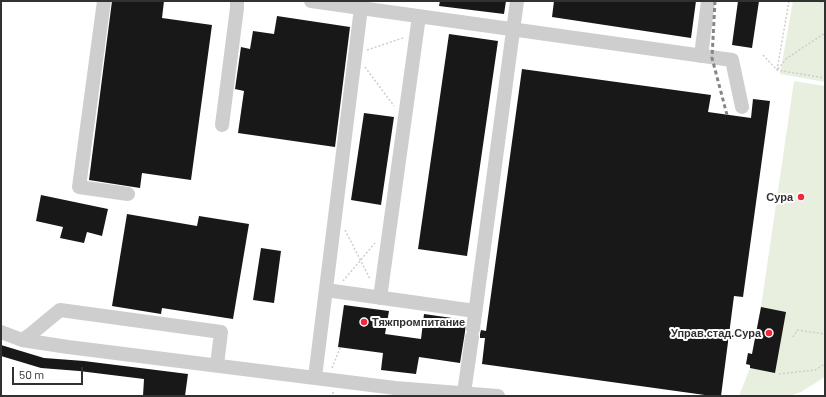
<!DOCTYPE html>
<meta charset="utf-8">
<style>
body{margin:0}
#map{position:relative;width:826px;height:397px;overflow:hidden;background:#fff;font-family:Barlow,sans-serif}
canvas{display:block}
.frame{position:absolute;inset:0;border:2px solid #313131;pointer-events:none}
.scale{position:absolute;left:12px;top:367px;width:71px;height:18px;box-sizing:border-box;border:2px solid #313131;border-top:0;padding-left:5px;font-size:12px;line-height:14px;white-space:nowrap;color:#313131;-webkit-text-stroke:3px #fff;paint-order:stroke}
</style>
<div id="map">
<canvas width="826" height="397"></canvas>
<div class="frame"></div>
<div class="scale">50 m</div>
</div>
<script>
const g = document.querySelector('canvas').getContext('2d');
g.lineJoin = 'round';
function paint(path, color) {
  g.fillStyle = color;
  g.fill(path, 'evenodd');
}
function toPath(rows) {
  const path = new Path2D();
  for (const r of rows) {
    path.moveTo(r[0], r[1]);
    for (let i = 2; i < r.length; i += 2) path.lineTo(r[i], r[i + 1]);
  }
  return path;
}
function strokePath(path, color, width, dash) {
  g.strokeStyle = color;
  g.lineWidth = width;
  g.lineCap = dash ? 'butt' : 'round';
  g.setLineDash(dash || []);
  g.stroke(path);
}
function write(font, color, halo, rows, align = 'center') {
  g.font = font + ' Barlow,sans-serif';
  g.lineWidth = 4;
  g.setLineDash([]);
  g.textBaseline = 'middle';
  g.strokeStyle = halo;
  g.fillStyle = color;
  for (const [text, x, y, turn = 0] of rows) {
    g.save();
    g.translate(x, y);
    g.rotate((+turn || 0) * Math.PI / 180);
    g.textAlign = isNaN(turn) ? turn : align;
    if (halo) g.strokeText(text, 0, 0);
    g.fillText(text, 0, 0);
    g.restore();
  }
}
paint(toPath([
 [793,1,825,1,825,82,780,74],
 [794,81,825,86,825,377,801,392,789,396,739,396,750,368,750,365,746,364,748,353,752,354,761,307]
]), '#e8efdf');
paint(toPath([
 [112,1,164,1,162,18,212,25,191,180,142,173,140,188,89,180],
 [440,1,506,1,504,14,439,6],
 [554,1,696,1,691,38,552,17],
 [738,1,759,1,752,48,732,45],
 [277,16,350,27,335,147,238,133,244,91,235,89,241,47,250,49,253,31,274,34],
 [449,34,498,41,467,256,418,249],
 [522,69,711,95,708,112,751,118,753,99,770,101,743,297,734,296,721,396,712,396,482,364,485,338,480,338,480,334,481,330,486,331],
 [364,113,394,117,381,205,351,200],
 [41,195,108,209,102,236,87,232,84,243,60,238,63,227,36,221],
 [127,214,197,226,199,216,249,224,233,319,162,308,161,314,112,306],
 [261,248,281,251,274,303,253,300],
 [344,305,389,311,385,334,421,339,424,314,466,320,465,332,460,363,419,357,416,374,381,370,383,353,338,347],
 [761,307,786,312,775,373,750,368,750,365,746,364,748,353,752,354],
 [1,345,44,358,84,361,188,374,185,396,143,396,144,379,79,371,41,368,1,356]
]), '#181818');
strokePath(toPath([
 [816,1,825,3],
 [367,50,403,38],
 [763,55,777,70,825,78],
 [365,67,394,106],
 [778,69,786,59,825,33],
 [777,70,789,1],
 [345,230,370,279],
 [343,281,375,243],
 [793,337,797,330,825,334],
 [332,368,340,348],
 [779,374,815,370,825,364],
 [333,392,333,396]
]), '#cecece', 1.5, [2, 2]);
strokePath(toPath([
 [104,1,79,187,128,194],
 [311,1,732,60,742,107],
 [701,56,708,1],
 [222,125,237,8,237,1],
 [326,290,475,311],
 [380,298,419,16],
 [473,329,517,1],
 [1,332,22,340,68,347,395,388,498,396],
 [22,340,31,334,60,310,221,332,217,365],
 [315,377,361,8],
 [464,393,472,337]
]), '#cecece', 14);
strokePath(toPath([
 [715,1,712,58,727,115]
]), '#868686', 3, [4, 3]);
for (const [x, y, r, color] of [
 [801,197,4,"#f3283b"],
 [364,322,4,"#f3283b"],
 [769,333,4,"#f3283b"]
]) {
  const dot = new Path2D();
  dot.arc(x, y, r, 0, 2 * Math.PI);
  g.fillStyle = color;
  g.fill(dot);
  strokePath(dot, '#fff', 1.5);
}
write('bold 11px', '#313131', '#fff', [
 ["Сура",793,197],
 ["Тяжпромпитание",372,322,"left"],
 ["Управ.стад.Сура",761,333]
], 'right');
</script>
